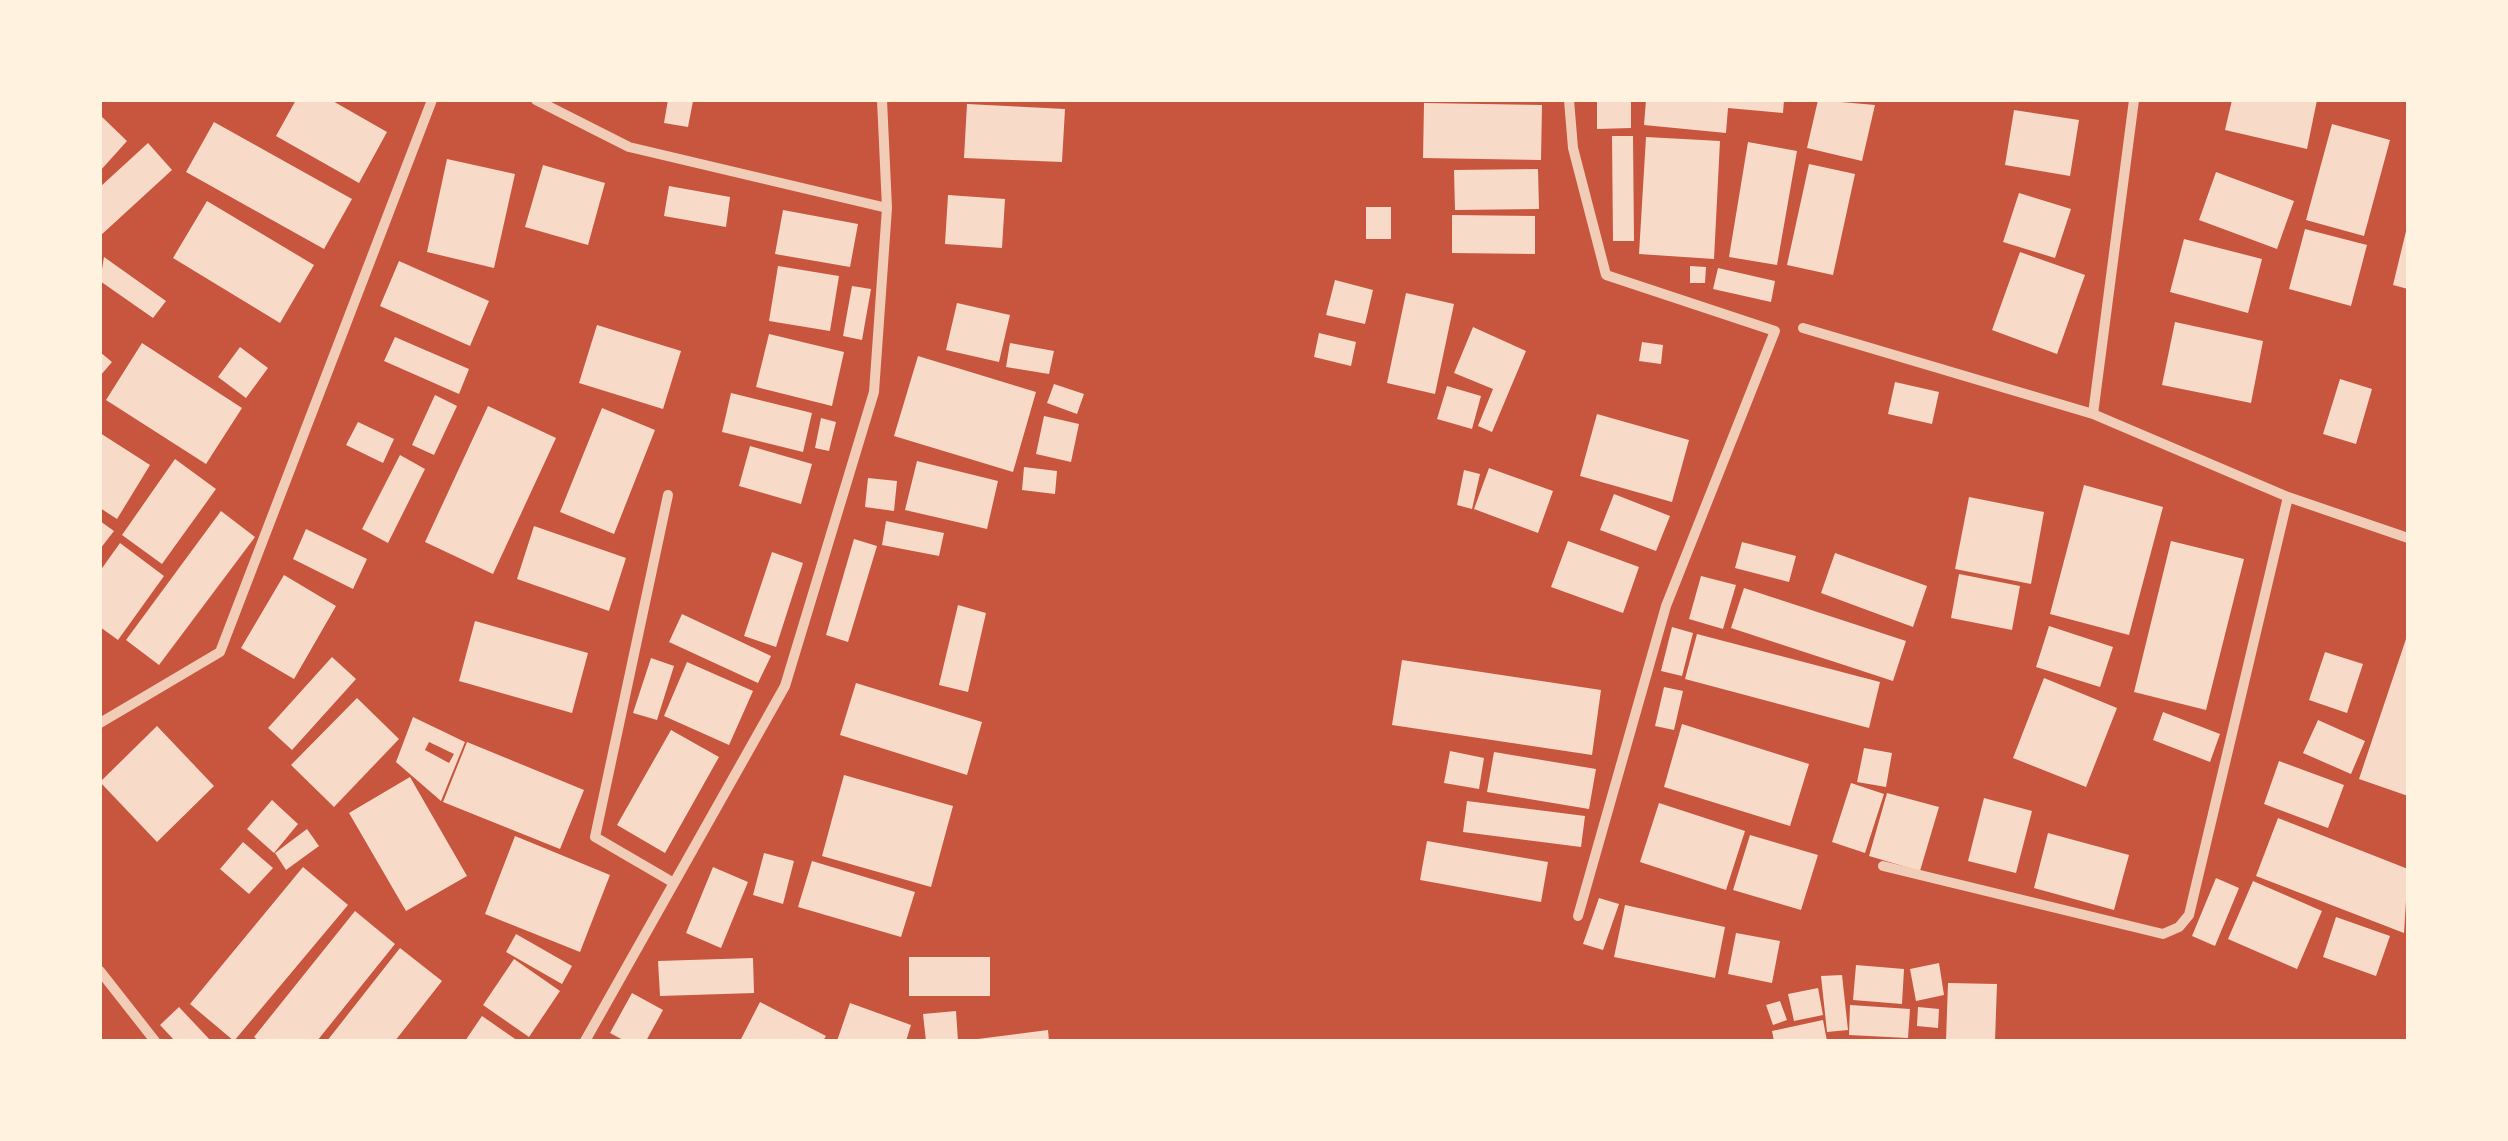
<!DOCTYPE html>
<style>
body{margin:0}
#map{position:relative;width:2508px;height:1141px;overflow:hidden;background:#c8553d;font-family:"Alegreya Sans",sans-serif}
canvas{display:block}
.frame{position:absolute;inset:0;border:102px solid #fff3e0;pointer-events:none}
</style>
<div id="map">
<canvas width="2508" height="1141"></canvas>
<div class="frame"></div>
</div>
<script>
const g = document.querySelector('canvas').getContext('2d');
g.lineJoin = 'round';
function paint(path, color) {
  g.fillStyle = color;
  g.fill(path, 'evenodd');
}
function toPath(rows) {
  const path = new Path2D();
  for (const r of rows) {
    path.moveTo(r[0], r[1]);
    for (let i = 2; i < r.length; i += 2) path.lineTo(r[i], r[i + 1]);
  }
  return path;
}
function strokePath(path, color, width, dash) {
  g.strokeStyle = color;
  g.lineWidth = width;
  g.lineCap = dash ? 'butt' : 'round';
  g.setLineDash(dash || []);
  g.stroke(path);
}
paint(toPath([
 [296,100,331,100,387,132,359,183,276,136],
 [668,100,693,101,688,127,664,123],
 [1597,100,1631,100,1631,128,1597,129],
 [1646,100,1784,100,1783,113,1728,108,1726,133,1644,125],
 [1818,100,1875,105,1862,161,1807,148],
 [2232,100,2317,100,2307,149,2225,130],
 [1424,103,1542,105,1541,160,1423,158],
 [967,104,1065,109,1062,162,964,158],
 [2014,110,2079,120,2070,176,2005,165],
 [100,115,127,141,100,171],
 [214,122,352,199,324,249,186,172],
 [2332,124,2390,140,2364,236,2306,220],
 [1612,136,1633,136,1634,241,1613,241],
 [1646,137,1720,141,1714,259,1639,254],
 [1748,142,1797,151,1777,265,1729,257],
 [148,143,172,170,100,236,100,187],
 [447,159,515,174,494,268,427,252],
 [1809,164,1855,174,1833,275,1787,265],
 [543,165,605,183,588,245,525,227],
 [1538,169,1539,209,1455,210,1454,170],
 [2216,172,2294,201,2277,249,2199,220],
 [669,186,730,197,726,227,664,216],
 [2019,193,2071,209,2055,258,2003,242],
 [948,195,1005,199,1002,248,945,244],
 [207,201,314,265,280,323,173,258],
 [1366,207,1391,207,1391,239,1366,239],
 [783,210,858,224,850,267,775,254],
 [1452,215,1535,216,1535,254,1452,253],
 [2408,223,2408,289,2393,285],
 [2305,229,2367,245,2351,306,2289,289],
 [2184,239,2262,259,2248,313,2170,292],
 [2020,252,2085,275,2057,354,1992,330],
 [104,257,166,301,153,318,100,281],
 [399,261,489,301,470,346,380,306],
 [778,266,839,276,830,331,769,321],
 [1690,266,1706,267,1705,283,1690,283],
 [1718,268,1775,281,1771,302,1713,289],
 [1335,280,1373,290,1365,324,1326,315],
 [852,286,871,289,862,340,843,336],
 [1406,293,1454,304,1435,394,1387,383],
 [957,303,1010,315,999,362,946,350],
 [2175,322,2263,341,2251,403,2162,385],
 [597,325,681,351,663,409,579,383],
 [1473,327,1526,351,1492,432,1478,426,1493,389,1454,373],
 [1319,333,1356,342,1351,366,1314,357],
 [769,334,844,352,832,406,756,387],
 [395,337,469,369,459,394,384,361],
 [1642,342,1663,345,1661,364,1639,361],
 [142,343,242,408,206,464,106,400],
 [1010,343,1054,351,1049,374,1006,367],
 [240,347,268,368,246,398,218,377],
 [100,352,112,362,100,376],
 [918,356,1036,392,1013,472,894,436],
 [2340,379,2372,389,2356,444,2323,434],
 [1895,382,1939,392,1932,424,1888,414],
 [1054,384,1084,394,1077,414,1047,403],
 [1447,386,1481,396,1472,429,1437,419],
 [731,393,812,413,803,452,722,432],
 [435,395,457,406,434,455,412,445],
 [488,406,556,438,493,574,425,542],
 [602,408,655,430,614,534,560,512],
 [1597,414,1689,440,1672,502,1580,476],
 [1044,416,1079,424,1071,462,1036,454],
 [821,418,836,422,829,451,815,448],
 [358,422,394,439,383,463,346,445],
 [100,433,150,465,117,519,100,508],
 [750,446,812,464,801,504,739,486],
 [400,455,425,469,388,543,362,529],
 [175,459,216,489,162,564,122,535],
 [917,461,998,481,987,529,905,510],
 [1024,467,1057,471,1055,494,1022,490],
 [1489,468,1553,491,1538,533,1474,509],
 [1464,470,1480,474,1472,509,1457,505],
 [868,478,897,481,894,511,865,507],
 [2084,485,2163,507,2129,635,2050,614],
 [1614,494,1670,516,1656,551,1600,530],
 [1969,497,2044,512,2031,584,1955,569],
 [221,511,255,537,159,665,126,640],
 [100,521,114,531,100,549],
 [886,521,944,533,939,556,882,545],
 [534,526,626,558,609,611,517,579],
 [306,529,367,559,353,589,293,559],
 [854,539,877,546,848,642,826,635],
 [1568,541,1639,567,1623,613,1551,587],
 [2171,541,2244,559,2206,710,2134,692],
 [1742,542,1796,556,1789,582,1735,568],
 [120,543,164,576,118,640,100,627,100,571],
 [772,552,803,563,776,647,744,636],
 [1835,553,1927,586,1913,627,1821,593],
 [1959,574,2020,586,2012,630,1951,618],
 [284,575,336,606,294,679,241,648],
 [1701,576,1736,585,1723,629,1689,619],
 [1744,588,1906,641,1893,681,1731,628],
 [958,605,986,613,968,692,939,685],
 [682,614,771,656,758,683,669,642],
 [475,621,588,653,572,713,459,681],
 [2049,626,2113,647,2100,687,2036,667],
 [1672,627,1693,633,1682,676,1661,671],
 [1697,634,1880,682,1869,728,1685,679],
 [2407,636,2408,636,2408,796,2359,779],
 [2325,652,2363,664,2347,713,2309,700],
 [332,657,356,679,292,750,268,728],
 [651,658,674,666,657,720,633,713],
 [1402,660,1601,690,1592,755,1392,725],
 [687,662,753,691,729,745,664,716],
 [2044,678,2117,708,2086,787,2013,758],
 [856,683,982,722,967,775,840,735],
 [1664,687,1683,691,1674,730,1655,726],
 [357,698,399,739,334,807,291,765],
 [2163,712,2220,734,2210,762,2153,740],
 [413,717,465,742,441,801,396,762],
 [429,742,454,754,449,763,425,750],
 [2318,720,2365,741,2351,774,2303,753],
 [1682,724,1809,764,1790,826,1664,787],
 [157,726,214,786,157,842,100,782],
 [671,730,719,757,665,853,617,825],
 [467,742,584,790,560,849,443,802],
 [1864,748,1892,753,1886,787,1857,782],
 [1450,751,1484,758,1479,789,1444,783],
 [1494,752,1596,769,1589,809,1487,792],
 [2279,761,2344,785,2328,828,2264,804],
 [844,775,953,806,931,887,822,856],
 [410,777,467,876,406,911,349,813],
 [1851,783,1884,794,1865,853,1832,842],
 [1887,793,1939,807,1920,871,1869,856],
 [1984,798,2032,811,2016,873,1968,861],
 [272,800,298,824,274,853,247,829],
 [1467,801,1585,816,1581,847,1463,832],
 [1659,803,1745,831,1726,890,1640,862],
 [2278,818,2408,869,2404,933,2256,876],
 [307,829,319,846,286,870,275,853],
 [2048,833,2129,855,2114,910,2034,888],
 [1750,835,1818,855,1801,910,1733,890],
 [515,836,610,875,580,952,485,914],
 [1427,841,1548,862,1541,902,1420,880],
 [243,842,273,868,249,894,220,869],
 [764,853,794,861,783,904,753,895],
 [812,861,915,892,901,937,798,907],
 [303,867,348,905,234,1041,190,1004],
 [713,867,748,882,721,948,686,933],
 [2216,878,2239,888,2215,946,2192,936],
 [2253,881,2322,911,2297,969,2228,939],
 [1599,898,1619,904,1603,950,1583,944],
 [1625,905,1725,927,1715,978,1614,957],
 [355,911,395,944,317,1041,259,1041,254,1037],
 [2336,917,2390,936,2376,976,2323,957],
 [1736,933,1780,941,1772,983,1728,974],
 [516,934,572,966,562,984,506,952],
 [400,948,442,981,395,1041,327,1041],
 [909,957,990,957,990,996,909,996],
 [753,958,754,993,660,996,658,961],
 [514,959,560,991,529,1037,483,1005],
 [1939,963,1944,995,1916,1001,1910,969],
 [1856,965,1904,969,1902,1004,1853,1000],
 [1842,975,1848,1030,1827,1032,1821,976],
 [1948,983,1997,984,1995,1041,1946,1041],
 [1818,988,1823,1015,1794,1021,1788,994],
 [632,993,663,1010,646,1041,625,1041,610,1033],
 [1780,1001,1787,1020,1773,1025,1766,1005],
 [760,1002,826,1036,823,1041,740,1041],
 [850,1003,911,1025,906,1041,837,1041],
 [1850,1005,1910,1009,1908,1038,1849,1035],
 [179,1007,211,1041,175,1041,160,1025],
 [1918,1007,1939,1009,1938,1028,1917,1026],
 [956,1011,958,1041,926,1041,923,1014],
 [482,1016,518,1041,465,1041],
 [1823,1020,1827,1041,1774,1041,1772,1031],
 [1048,1030,1049,1041,978,1041,978,1039]
]), '#f7dbc8');
strokePath(toPath([
 [536,100,629,147,887,208],
 [1569,100,1573,148,1606,275,1775,331,1666,606,1578,916],
 [1803,328,2093,414,2288,497,2408,538],
 [2093,414,2134,100],
 [668,495,595,837,674,883],
 [100,723,220,652,432,100],
 [1883,866,2163,934,2179,927,2189,915,2288,497],
 [100,971,155,1041],
 [585,1041,785,686,874,392,887,208,882,100]
]), '#f1ccb7', 10);
</script>
